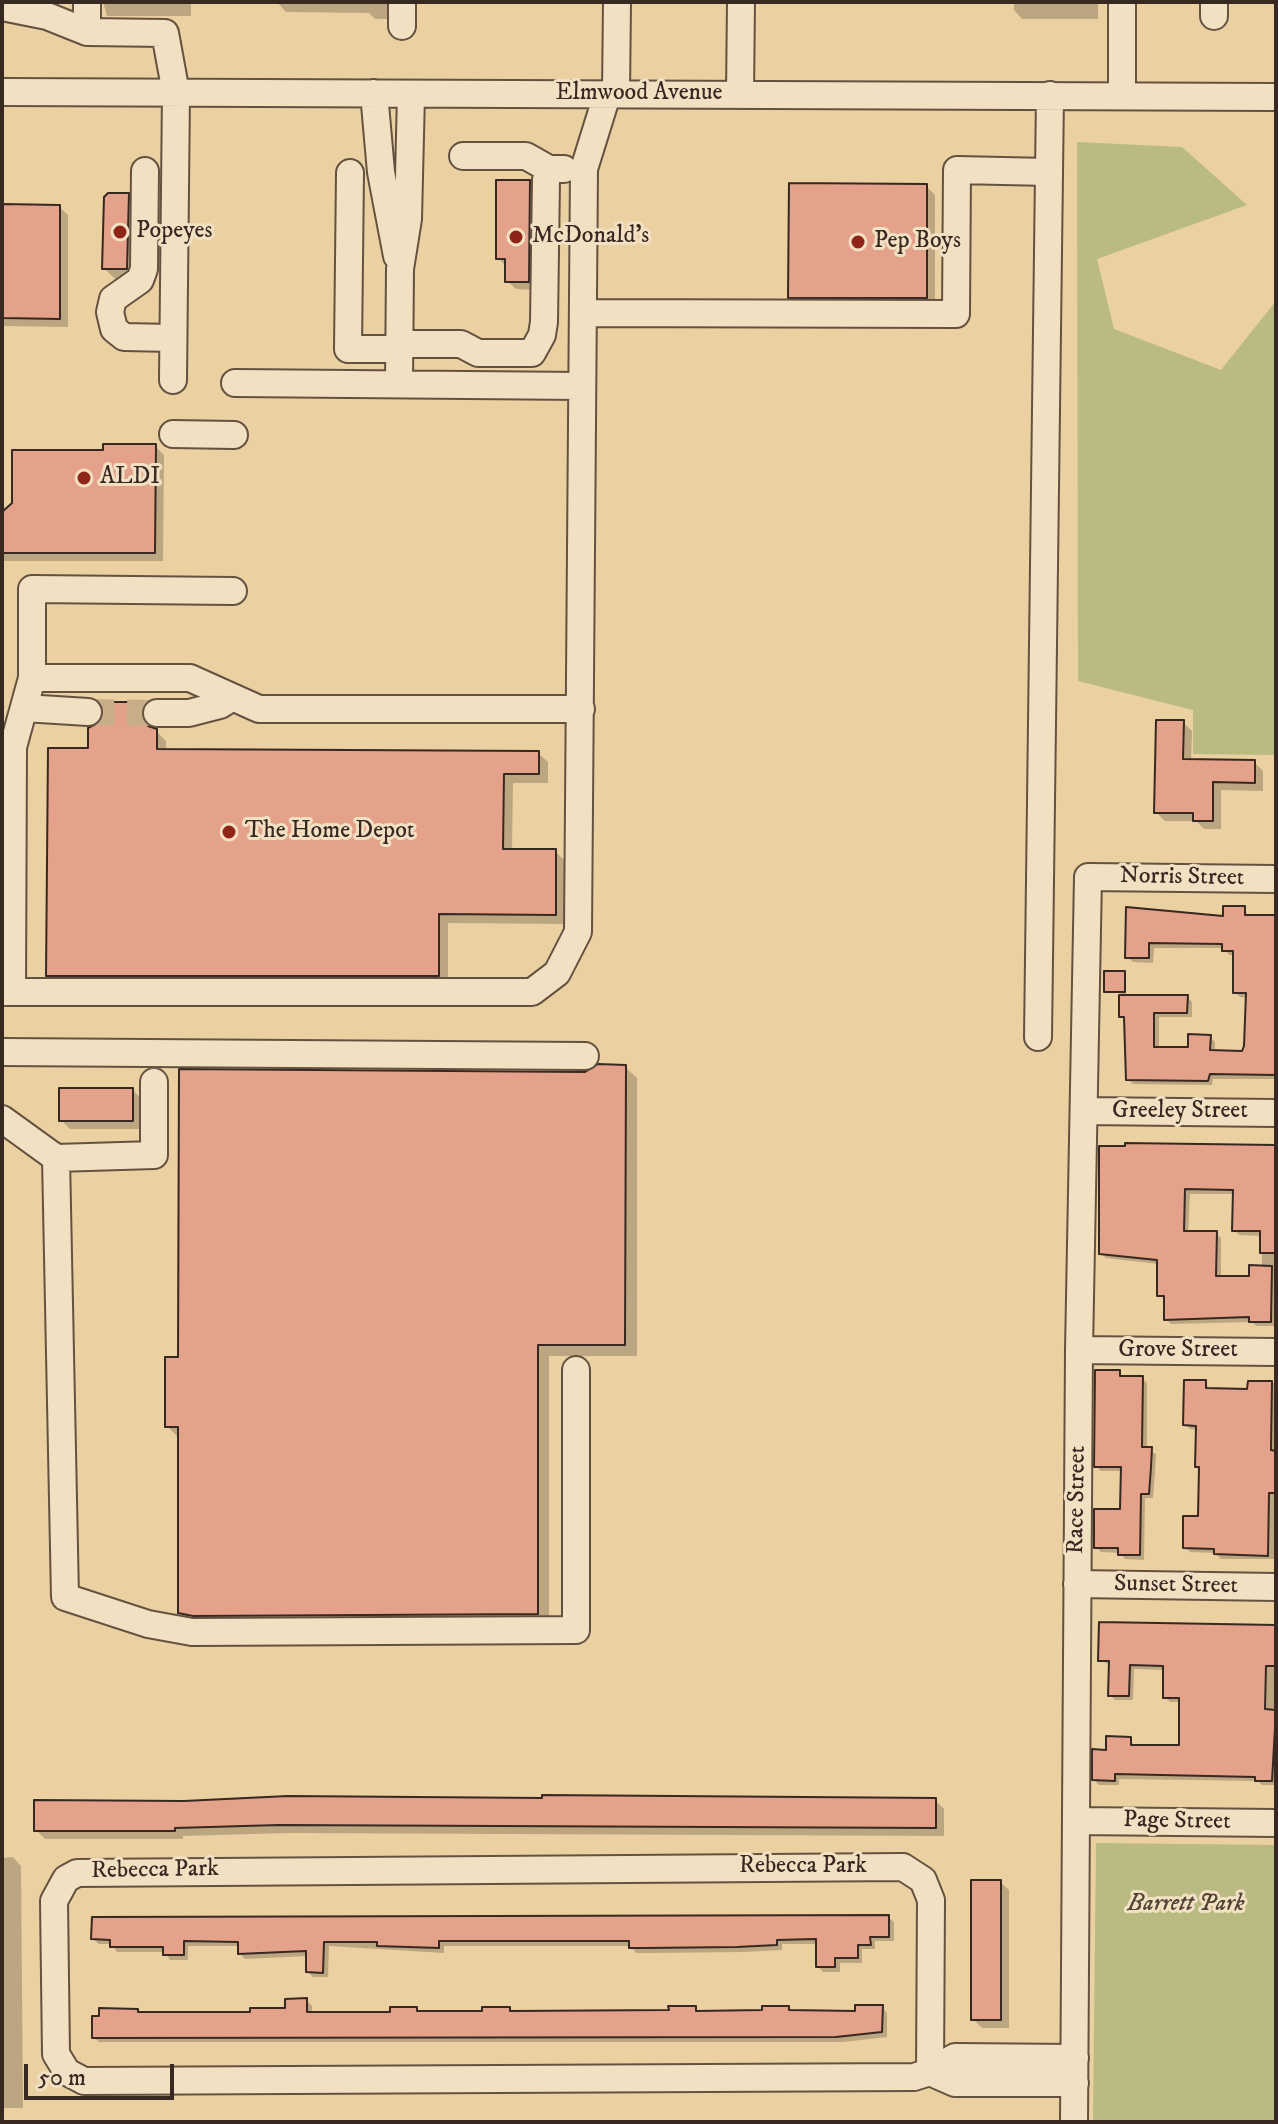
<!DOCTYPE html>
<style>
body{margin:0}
#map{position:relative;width:1278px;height:2124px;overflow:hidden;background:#ebd0a2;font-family:"IM FELL DW Pica",serif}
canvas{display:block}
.frame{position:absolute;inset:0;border:4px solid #372821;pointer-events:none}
.scale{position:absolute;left:24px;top:2064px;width:150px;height:36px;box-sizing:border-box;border:4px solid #372821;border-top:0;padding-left:10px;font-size:24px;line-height:28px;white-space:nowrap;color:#372821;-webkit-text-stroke:6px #f2e0c3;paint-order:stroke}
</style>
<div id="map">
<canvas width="1278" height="2124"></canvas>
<div class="frame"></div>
<div class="scale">50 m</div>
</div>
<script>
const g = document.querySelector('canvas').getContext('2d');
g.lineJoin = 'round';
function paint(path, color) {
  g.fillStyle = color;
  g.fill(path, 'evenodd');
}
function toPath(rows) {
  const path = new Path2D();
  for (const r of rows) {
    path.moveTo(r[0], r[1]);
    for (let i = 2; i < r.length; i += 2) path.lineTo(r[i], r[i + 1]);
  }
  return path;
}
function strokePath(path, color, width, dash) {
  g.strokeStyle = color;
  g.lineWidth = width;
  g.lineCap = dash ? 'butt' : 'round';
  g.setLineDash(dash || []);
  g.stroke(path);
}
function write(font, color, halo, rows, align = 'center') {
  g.font = font + ' "IM FELL DW Pica",serif';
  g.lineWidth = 6;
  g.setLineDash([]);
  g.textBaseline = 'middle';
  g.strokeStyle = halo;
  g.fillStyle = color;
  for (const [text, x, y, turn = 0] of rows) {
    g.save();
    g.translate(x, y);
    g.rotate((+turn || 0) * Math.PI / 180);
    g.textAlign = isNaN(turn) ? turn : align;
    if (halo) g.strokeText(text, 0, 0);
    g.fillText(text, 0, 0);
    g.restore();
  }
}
paint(toPath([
 [1077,142,1182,147,1247,205,1097,259,1114,329,1221,370,1276,301,1276,755,1193,754,1193,710,1078,681],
 [1096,1843,1276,1845,1276,2122,1093,2122]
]), '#baba83');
paint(toPath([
 [103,2,191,2,191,16,107,16],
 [277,2,398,2,397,19,375,19,369,13,286,12],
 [1014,2,1098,2,1098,19,1022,19,1014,10],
 [529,182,538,191,537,290,516,289,507,281,507,267,498,258],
 [926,186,935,195,935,306,799,305,790,297],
 [128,195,140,207,138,280,116,280,104,268],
 [2,206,59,207,68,215,68,327,2,326],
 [155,446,164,455,163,561,2,561,2,515,105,452],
 [145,704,155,714,150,725,166,741,166,751,538,753,548,762,548,783,513,783,512,851,555,851,565,861,565,924,448,923,448,985,58,985,48,975,90,750],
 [1183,722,1192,731,1191,762,1254,762,1263,771,1263,791,1221,790,1221,829,1204,829,1196,821,1165,821,1156,812],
 [1244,908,1249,917,1276,917,1276,1079,1213,1079,1212,1085,1133,1084,1128,1079,1127,1022,1121,1016,1121,993,1106,991,1124,973,1126,997,1187,997,1192,1002,1192,1017,1159,1017,1159,1049,1190,1049,1210,1037,1215,1042,1215,1052,1243,1053,1247,1045,1248,998,1240,997,1235,992,1235,955,1229,955,1224,948,1154,948,1153,963,1133,962,1127,957,1128,909,1225,918],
 [625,1067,637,1078,637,1356,549,1356,549,1625,192,1624,180,1612,179,1438,167,1426,180,1359,585,1074],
 [133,1090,141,1099,141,1129,70,1129,61,1120],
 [1276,1147,1275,1326,1256,1326,1252,1322,1171,1324,1166,1319,1166,1300,1159,1295,1159,1264,1106,1258,1101,1253,1101,1148],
 [1190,1194,1235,1194,1234,1230,1239,1235,1262,1236,1262,1267,1251,1278,1221,1278,1221,1238,1216,1233,1188,1233],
 [1119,1372,1124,1378,1142,1378,1147,1383,1147,1449,1156,1454,1155,1473,1153,1498,1145,1498,1144,1560,1125,1559,1120,1553,1101,1552,1096,1547,1122,1511,1123,1471,1101,1471,1096,1466],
 [1205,1382,1210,1390,1249,1391,1250,1383,1276,1383,1276,1559,1221,1559,1215,1553,1190,1552,1185,1547,1200,1518,1201,1469,1197,1466,1198,1430,1190,1429,1185,1424],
 [1276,1627,1276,1785,1262,1785,1258,1781,1119,1779,1119,1785,1099,1785,1094,1780,1130,1739,1135,1747,1181,1747,1181,1702,1170,1702,1165,1697,1165,1670,1134,1669,1133,1700,1115,1700,1110,1695,1110,1665,1100,1660],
 [935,1800,944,1809,944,1836,289,1833,183,1836,183,1839,45,1839,36,1830],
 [13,1857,21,1866,23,2108,2,2108,2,1858],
 [1000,1882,1009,1890,1009,2028,982,2028,973,2019],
 [888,1917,894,1922,894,1941,875,1941,875,1949,862,1949,862,1963,840,1963,840,1972,823,1972,818,1966,818,1944,782,1944,782,1950,744,1952,651,1953,636,1953,631,1946,444,1946,444,1953,329,1946,328,1977,313,1977,308,1972,308,1956,245,1959,240,1954,240,1946,188,1946,188,1960,170,1960,165,1952,117,1952,112,1944,99,1944,93,1939],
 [306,2000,312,2006,312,2014,392,2014,416,2009,420,2013,484,2013,509,2009,514,2013,671,2012,695,2008,700,2013,764,2012,788,2008,793,2012,857,2013,882,2007,887,2013,887,2037,843,2042,99,2042,94,2037,140,2014,252,2014,287,2010]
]), '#0003');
const building = toPath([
 [496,180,530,180,529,282,505,282,505,259,496,259,496,180],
 [789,183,927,184,927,298,788,298,789,183],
 [108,193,129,193,127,269,102,269,104,197,108,193],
 [2,204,60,205,60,319,2,318,2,204],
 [103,444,156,444,155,553,2,553,2,512,12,503,12,450,103,450,103,444],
 [100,702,146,702,141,714,148,726,157,729,157,749,539,751,539,774,504,774,503,849,556,849,556,915,439,914,439,976,46,976,48,748,88,748,88,728,101,721,104,714,100,702],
 [1156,720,1184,720,1183,759,1255,760,1255,783,1213,782,1213,821,1193,821,1193,813,1154,813,1156,720],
 [1223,906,1245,906,1245,915,1276,915,1276,1075,1210,1074,1208,1081,1126,1080,1124,1017,1119,1017,1119,995,1188,995,1187,1013,1154,1013,1154,1047,1188,1047,1188,1034,1211,1035,1210,1050,1242,1051,1244,1046,1246,993,1233,993,1233,951,1222,951,1222,944,1149,943,1149,958,1125,958,1126,907,1223,916,1223,906],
 [1104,971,1125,971,1125,992,1104,992,1104,971],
 [598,1064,626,1065,625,1345,538,1345,538,1614,193,1616,178,1613,178,1427,165,1427,165,1357,178,1357,179,1069,585,1072,598,1064],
 [59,1088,133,1088,133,1121,59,1121,59,1088],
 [1125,1143,1276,1145,1276,1253,1260,1253,1260,1231,1232,1231,1233,1190,1185,1189,1184,1231,1217,1231,1216,1276,1249,1276,1249,1265,1272,1266,1271,1322,1249,1322,1249,1317,1164,1320,1164,1296,1157,1296,1157,1260,1099,1254,1099,1146,1125,1146,1125,1143],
 [1095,1370,1120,1370,1120,1376,1143,1376,1142,1447,1152,1447,1151,1467,1149,1494,1141,1494,1140,1555,1118,1555,1118,1548,1094,1548,1094,1509,1120,1509,1121,1467,1094,1467,1095,1370],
 [1184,1380,1206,1380,1206,1388,1247,1389,1248,1381,1272,1381,1271,1450,1276,1451,1276,1493,1269,1493,1268,1556,1214,1554,1214,1549,1183,1548,1183,1516,1198,1516,1199,1467,1195,1467,1196,1426,1183,1425,1184,1380],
 [1099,1622,1276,1625,1276,1666,1266,1666,1265,1709,1276,1710,1272,1781,1255,1781,1255,1777,1115,1774,1115,1781,1092,1780,1092,1749,1106,1750,1106,1736,1131,1737,1131,1745,1179,1745,1179,1698,1163,1698,1163,1666,1130,1665,1129,1696,1108,1696,1109,1661,1098,1661,1099,1622],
 [542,1795,936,1798,936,1828,279,1825,175,1828,175,1831,34,1831,34,1800,184,1801,288,1796,542,1798,542,1795],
 [971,1880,1001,1880,1001,2020,971,2020,971,1880],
 [889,1915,889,1937,870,1937,871,1945,858,1945,858,1958,835,1958,835,1967,816,1967,816,1939,777,1940,777,1945,737,1947,644,1948,629,1948,629,1941,439,1941,439,1948,377,1946,377,1942,324,1942,323,1973,306,1972,306,1951,238,1954,238,1942,184,1941,184,1955,163,1955,163,1947,110,1947,110,1940,91,1939,92,1917,889,1915],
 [307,1998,307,2012,390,2012,390,2007,417,2007,417,2011,482,2011,482,2007,510,2007,510,2011,669,2010,668,2006,696,2006,696,2011,762,2010,762,2006,789,2006,789,2010,855,2011,855,2005,883,2005,882,2032,836,2037,92,2038,92,2016,99,2016,99,2008,138,2009,138,2012,250,2012,250,2008,285,2008,285,1999,307,1998]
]);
paint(building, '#e5a28a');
strokePath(building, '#372821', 2);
strokePath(toPath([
 [88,712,157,713]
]), '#c7ae88', 26, [26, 13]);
const minor = toPath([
 [402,2,402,26],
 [2,7,47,16,87,32,165,33,176,93,173,380],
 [1214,16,1214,2],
 [87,32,87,2],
 [2,92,1276,97],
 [374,93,381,172,397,256],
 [616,94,617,2],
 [740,94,741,2],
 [1122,96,1122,2],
 [463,156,526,156,549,169,564,169],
 [145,171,144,269,140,280,113,299,110,312,114,329,124,337,173,338],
 [350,173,348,349,399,349],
 [584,313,956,314,957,170,1049,172],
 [399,344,461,344,478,353,532,353,542,335,544,322,546,180,549,169],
 [235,383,582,386],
 [399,384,400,269,408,219,411,94],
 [173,434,234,435],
 [32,678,190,678,259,709,581,709],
 [24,708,88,712],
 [157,713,189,713,220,705,231,698],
 [2,992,532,992,557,973,578,932,584,169,607,95],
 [12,992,13,747,32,678,32,589,233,591],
 [1038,1037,1050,95],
 [2,1052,585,1056],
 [1084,1111,1276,1113],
 [2,1119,56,1158,65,1597,148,1624,192,1632,576,1630,576,1370],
 [56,1158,154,1155,154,1082],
 [1079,1350,1276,1352],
 [1077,1584,1276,1587],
 [1078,1821,1276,1823],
 [903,1867,923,1880,931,1900,930,2072,914,2077,84,2081,67,2072,56,2054,54,1901,66,1879,77,1873,903,1867],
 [930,2072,955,2057,1075,2058],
 [930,2072,955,2083,1075,2083],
 [1074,2122,1079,1350,1088,877,1276,879]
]);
strokePath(minor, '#645241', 30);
strokePath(minor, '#f2e0c3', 26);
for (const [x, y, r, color] of [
 [120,232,8,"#8f2418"],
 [516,237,8,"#8f2418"],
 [858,242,8,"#8f2418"],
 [84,478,8,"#8f2418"],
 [229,832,8,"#8f2418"]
]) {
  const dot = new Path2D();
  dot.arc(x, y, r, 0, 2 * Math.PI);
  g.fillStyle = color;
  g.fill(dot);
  strokePath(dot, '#f2e0c3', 3);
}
write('24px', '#372821', '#f2e0c3', [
 ["Elmwood Avenue",639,94],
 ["Norris Street",1182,878,1],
 ["Greeley Street",1180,1112],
 ["Grove Street",1178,1351],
 ["Race Street",1078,1500,-89],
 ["Sunset Street",1176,1586,1],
 ["Page Street",1177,1822,1],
 ["Rebecca Park",803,1867],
 ["Rebecca Park",155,1871,-1]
]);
write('24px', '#372821', '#f2e0c3', [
 ["Popeyes",136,232],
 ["McDonald's",532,237],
 ["Pep Boys",874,242],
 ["ALDI",100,478],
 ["The Home Depot",245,832]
], 'left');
write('italic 24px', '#514535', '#f2e0c3', [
 ["Barrett Park",1186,1905]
]);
</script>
